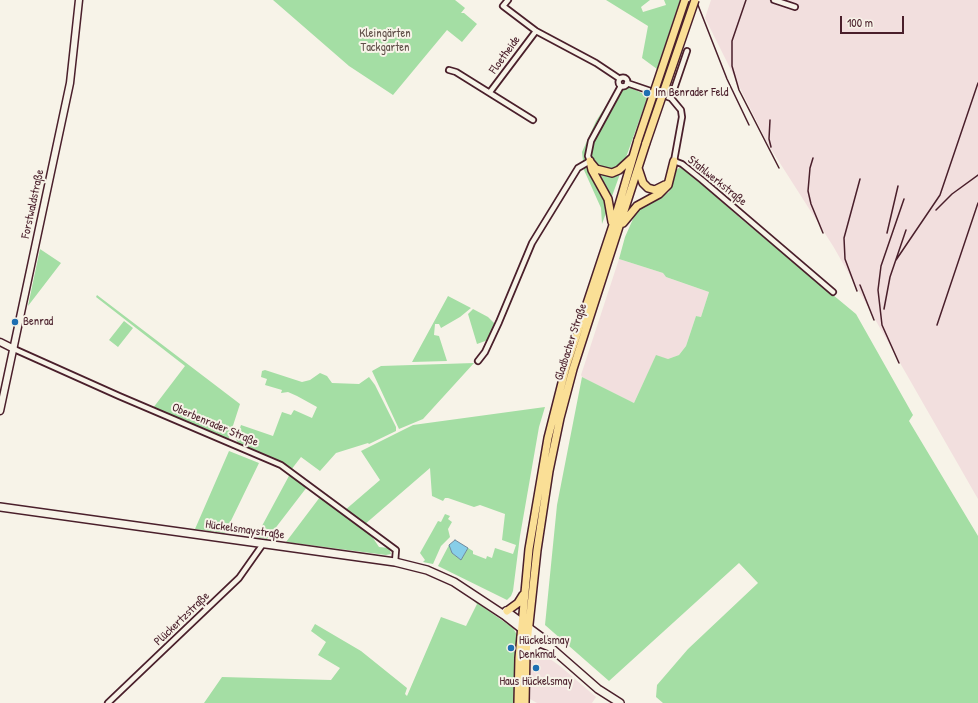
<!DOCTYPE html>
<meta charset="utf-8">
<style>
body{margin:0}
#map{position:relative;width:978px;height:703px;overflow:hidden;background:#f7f3e8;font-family:"Patrick Hand",sans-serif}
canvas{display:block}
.scale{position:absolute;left:840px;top:16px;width:64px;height:18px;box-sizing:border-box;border:2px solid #4a1f2b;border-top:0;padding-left:5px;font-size:12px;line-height:14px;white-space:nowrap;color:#4a1f2b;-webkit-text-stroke:3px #f7f3e8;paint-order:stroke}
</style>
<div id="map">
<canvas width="978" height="703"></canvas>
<div class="scale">100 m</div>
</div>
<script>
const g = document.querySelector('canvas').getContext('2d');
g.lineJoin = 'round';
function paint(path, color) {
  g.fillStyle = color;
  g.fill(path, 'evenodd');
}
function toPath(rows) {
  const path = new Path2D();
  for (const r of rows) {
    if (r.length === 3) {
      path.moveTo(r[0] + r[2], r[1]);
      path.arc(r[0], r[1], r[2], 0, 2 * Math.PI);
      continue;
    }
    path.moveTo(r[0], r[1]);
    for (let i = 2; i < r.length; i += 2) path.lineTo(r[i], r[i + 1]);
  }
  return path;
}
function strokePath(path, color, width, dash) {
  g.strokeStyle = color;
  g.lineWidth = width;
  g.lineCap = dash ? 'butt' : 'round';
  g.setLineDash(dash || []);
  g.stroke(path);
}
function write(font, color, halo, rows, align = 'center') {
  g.font = font + ' "Patrick Hand",sans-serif';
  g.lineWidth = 4;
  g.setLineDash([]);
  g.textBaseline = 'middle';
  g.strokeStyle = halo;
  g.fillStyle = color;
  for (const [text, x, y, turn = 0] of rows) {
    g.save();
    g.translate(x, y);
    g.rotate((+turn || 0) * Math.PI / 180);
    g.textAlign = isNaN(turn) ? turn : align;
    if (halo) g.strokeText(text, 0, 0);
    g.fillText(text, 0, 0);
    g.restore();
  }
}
paint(toPath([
 [711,0,978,0,978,499,833,246,769,146,705,18],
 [619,259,663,273,666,277,709,292,701,317,696,316,686,346,679,355,668,359,656,356,634,403,582,377,581,375],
 [537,652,543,654,560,666,596,697,592,703,537,703,530,699,531,661]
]), '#f2dfde');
paint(toPath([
 [273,0,455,0,465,8,461,13,464,13,477,24,462,42,447,30,393,95,349,66],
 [606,0,650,0,641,7,643,12,666,5,664,0,680,0,657,69,642,58,648,26],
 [627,86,648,96,602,224,601,208,584,170,582,152,596,121,617,89],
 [682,166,739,217,856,314,913,415,909,421,978,536,978,703,663,703,656,697,657,685,688,649,758,583,739,563,609,681,545,625,557,505,582,377,634,403,656,355,668,359,679,355,686,346,696,316,701,317,709,292,666,277,663,273,619,259,625,237,637,210,669,192,676,170],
 [40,249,61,263,28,306],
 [97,295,240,404,229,438,226,440,153,408,185,366,96,297],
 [448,296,471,308,460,317,441,328,439,324,435,324,434,335,439,336,447,361,412,362],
 [473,309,488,317,496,325,488,340,477,344,468,314],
 [124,321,133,328,118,347,109,340],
 [474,363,423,419,399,429,372,371,381,366],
 [265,370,302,382,310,380,320,373,327,376,332,383,359,384,369,377,375,385,396,427,396,431,369,444,368,443,336,453,320,471,301,457,291,470,267,457,239,445,236,439,241,425,273,436,282,412,291,415,294,410,312,418,317,407,297,396,288,392,281,393,282,390,265,385,267,379,261,377,262,371],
 [545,407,539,427,520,536,513,591,511,596,507,600,438,566,449,545,452,553,461,560,468,548,473,551,473,554,486,559,487,556,492,558,495,548,513,554,516,545,502,540,505,514,480,505,474,507,448,498,445,498,443,501,432,496,430,468,364,525,344,511,380,480,361,451,413,425],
 [229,451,259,463,225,533,195,529],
 [290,474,307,487,267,539,256,537],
 [320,497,371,535,379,547,389,548,391,554,386,555,286,542],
 [445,514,450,516,448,519,452,522,448,529,450,537,441,546,433,564,423,562,425,560,420,553,438,521,441,522],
 [473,600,513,628,517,635,516,703,204,703,222,677,331,680,340,668,318,655,326,642,311,631,315,624,361,651,407,688,405,694,407,696,441,617,466,626,477,604]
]), '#a4dea4');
const water = toPath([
 [455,540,468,548,461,560,452,553,449,545,455,540]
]);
paint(water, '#87cee8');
strokePath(water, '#6f889c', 1);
const minor = toPath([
 [508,0,503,6,536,31,596,63,620,79],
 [774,0,795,7],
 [449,70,456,72,533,120],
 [623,82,4.5],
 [627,83,671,98,681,110,682,117,674,161,682,164,702,180,833,292],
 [490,92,536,31],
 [671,98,687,51],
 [14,349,119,396,281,465,396,550,395,562],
 [478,361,485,352,499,322,532,243,578,168,590,161,588,156,591,141,621,86],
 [108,703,239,578,263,544]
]);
const tertiary = toPath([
 [0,342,14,349],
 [0,411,70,83,79,0]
]);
const secondary = toPath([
 [0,507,395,562,427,570,454,582,504,615,540,643,550,647],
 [506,611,544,639,550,647,598,689,620,703],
 [526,652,540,643]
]);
const primary = toPath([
 [590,161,592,170,608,199,612,222],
 [591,163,596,169,612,173,619,170,632,158],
 [638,168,643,183,648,188,655,190,665,185],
 [623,223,637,206,659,194,668,185,674,161],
 [507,611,518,603,523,595],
 [518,703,519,658,529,549,548,438,566,367,613,225,638,140],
 [525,703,526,652,537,550,549,471,560,418,573,369,646,143]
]);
strokePath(minor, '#4a1f2b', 8);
strokePath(tertiary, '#4a1f2b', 9);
strokePath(secondary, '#4a1f2b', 10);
strokePath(primary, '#4a1f2b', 10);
strokePath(minor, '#f7f3e8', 4.5);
strokePath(tertiary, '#f7f3e8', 6);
strokePath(secondary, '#f7f3e8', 7);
strokePath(primary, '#fadf96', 7);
strokePath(toPath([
 [696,0,727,79,749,125],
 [746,0,732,41,732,66,739,90,779,168],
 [770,120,769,139,771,147],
 [813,158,810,168,808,191,811,204,823,233],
 [936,210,952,194,978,175],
 [887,233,898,186],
 [896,260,940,195,978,83],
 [860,285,874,320],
 [857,291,845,259,844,238,860,179],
 [884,309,890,277,906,230],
 [937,325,978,203],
 [899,363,882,325,878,290,881,266,904,199]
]), '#4a1f2b', 1.5);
const primaryBridge = toPath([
 [638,140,685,0],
 [646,143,695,0]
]);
strokePath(primaryBridge, '#4a1f2b', 10, []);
strokePath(primaryBridge, '#fadf96', 7);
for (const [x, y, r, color] of [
 [647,93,4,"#1f6fb2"],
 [15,322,4,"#1f6fb2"],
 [511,648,4,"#1f6fb2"],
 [536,668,4,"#1f6fb2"]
]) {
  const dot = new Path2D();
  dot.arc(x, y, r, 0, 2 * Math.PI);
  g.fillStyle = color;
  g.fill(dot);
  strokePath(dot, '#f7f3e8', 1.5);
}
write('12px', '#604f49', '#f7f3e8', [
 ["Kleingärten",385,34],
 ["Tackgarten",385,48]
]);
write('12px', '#4a1f2b', '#f7f3e8', [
 ["Floetheide",505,55,-54],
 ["Stahlwerkstraße",717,181,39],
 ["Forstwaldstraße",33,204,-78],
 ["Gladbacher Straße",571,342,-72],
 ["Oberbenrader Straße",215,425,23],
 ["Hückelsmaystraße",245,530,8],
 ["Plückertzstraße",182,619,-44]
]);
write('12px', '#4a1f2b', '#f7f3e8', [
 ["Im Benrader Feld",655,93],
 ["Benrad",23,322],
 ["Hückelsmay",519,641],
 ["Denkmal",519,655],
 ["Haus Hückelsmay",536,682,"center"]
], 'left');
</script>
